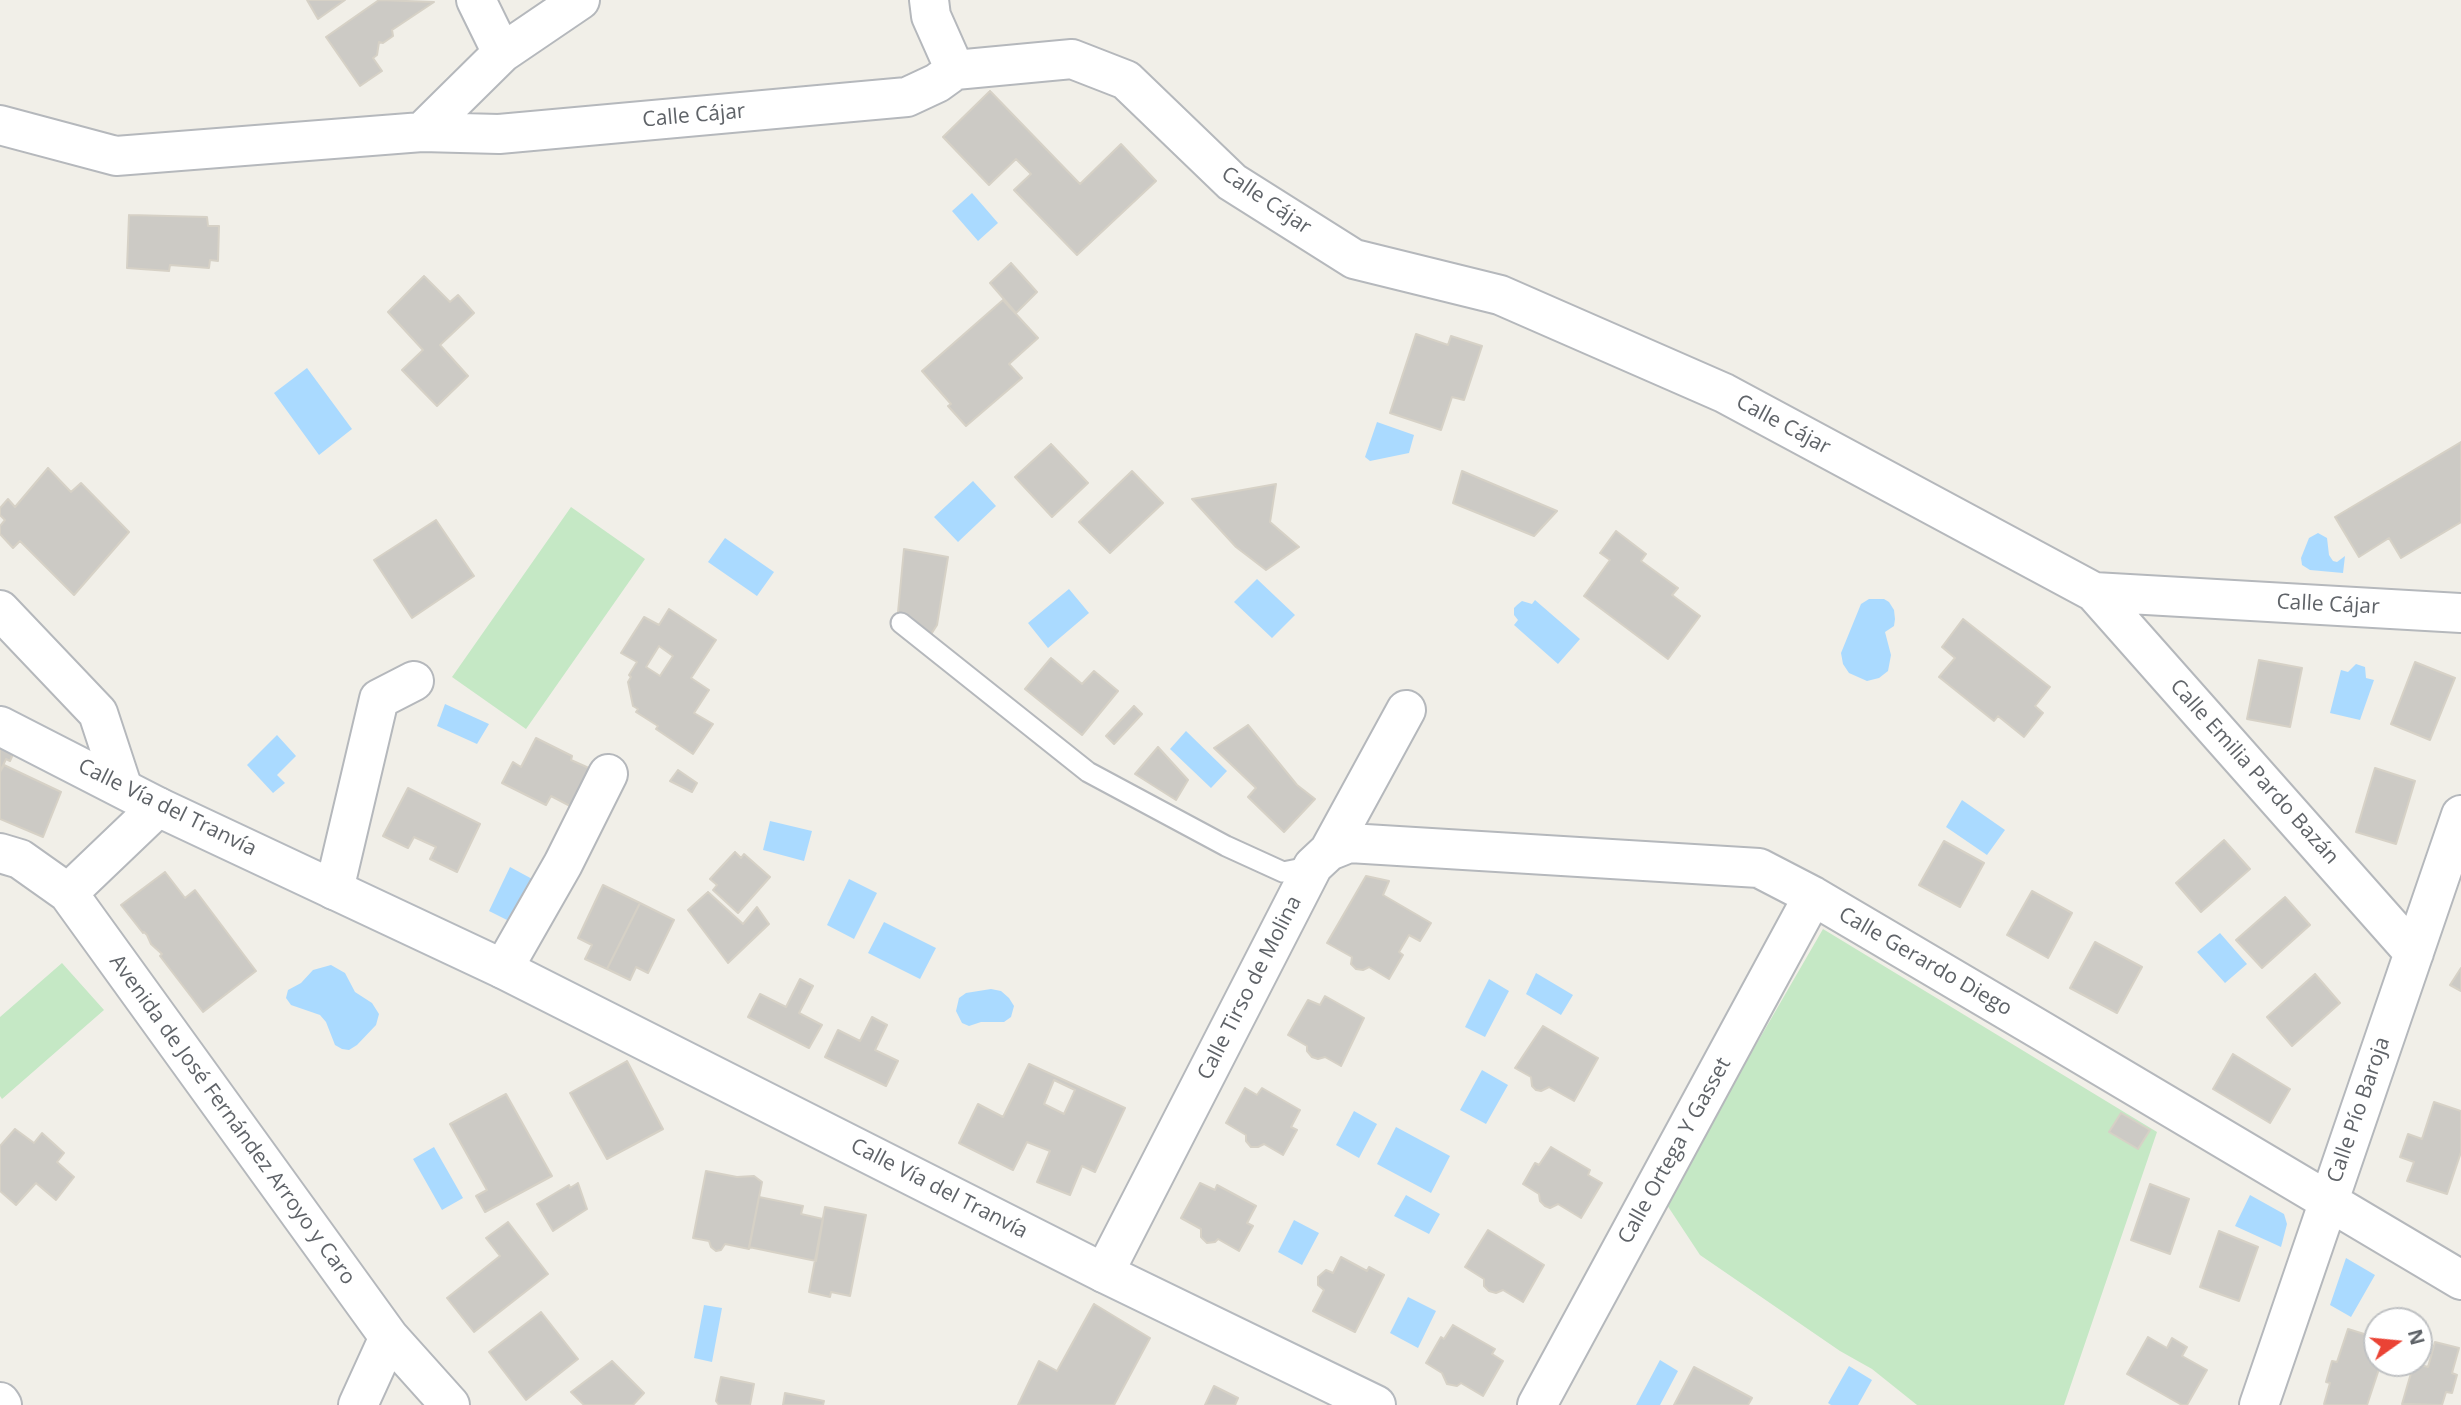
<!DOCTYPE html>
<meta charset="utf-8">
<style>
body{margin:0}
#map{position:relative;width:2461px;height:1405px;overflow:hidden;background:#f1efe8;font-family:"Open Sans",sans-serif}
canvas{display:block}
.north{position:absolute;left:2363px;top:1307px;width:70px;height:70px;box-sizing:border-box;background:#fff;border:2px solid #bfc1c3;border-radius:50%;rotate:75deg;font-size:19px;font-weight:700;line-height:28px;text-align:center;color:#5f6368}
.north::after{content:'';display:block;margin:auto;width:24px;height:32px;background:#ea4335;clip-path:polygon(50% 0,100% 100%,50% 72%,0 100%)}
</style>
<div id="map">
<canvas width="2461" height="1405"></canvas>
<div class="north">N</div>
</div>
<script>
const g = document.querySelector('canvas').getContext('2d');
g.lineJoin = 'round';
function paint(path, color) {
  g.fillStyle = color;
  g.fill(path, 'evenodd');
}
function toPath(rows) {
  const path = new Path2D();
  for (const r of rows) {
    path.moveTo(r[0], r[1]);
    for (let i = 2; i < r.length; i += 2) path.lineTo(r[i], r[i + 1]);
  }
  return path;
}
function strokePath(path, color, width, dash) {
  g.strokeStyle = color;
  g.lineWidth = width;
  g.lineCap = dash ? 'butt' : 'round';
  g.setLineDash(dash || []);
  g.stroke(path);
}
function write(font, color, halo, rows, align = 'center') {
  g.font = font + ' "Open Sans",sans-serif';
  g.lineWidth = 5;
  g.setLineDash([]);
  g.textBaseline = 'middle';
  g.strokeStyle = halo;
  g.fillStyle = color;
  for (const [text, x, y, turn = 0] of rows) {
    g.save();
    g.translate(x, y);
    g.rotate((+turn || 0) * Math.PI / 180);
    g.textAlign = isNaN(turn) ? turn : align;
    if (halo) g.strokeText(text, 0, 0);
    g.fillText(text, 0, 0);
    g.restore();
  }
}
paint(toPath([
 [571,507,645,559,526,729,452,677],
 [1823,929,2157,1132,2064,1405,1917,1405,1872,1369,1840,1351,1700,1255,1665,1202],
 [62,963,104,1010,2,1099,0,1096,0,1017]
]), '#c5e8c5');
paint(toPath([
 [972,193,998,223,978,241,952,211],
 [307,368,352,429,319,455,274,393],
 [1377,422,1414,435,1409,453,1370,461,1365,457],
 [973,481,996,506,958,542,934,517],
 [2318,533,2327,538,2329,555,2333,561,2337,562,2345,556,2343,573,2310,570,2302,565,2301,558,2309,538],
 [725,538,774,572,757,596,708,562],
 [1257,579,1295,615,1272,638,1234,602],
 [1069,589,1089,613,1048,648,1028,623],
 [1869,599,1884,599,1889,602,1894,610,1895,619,1894,626,1885,632,1891,655,1888,671,1879,678,1867,681,1849,673,1843,664,1841,653,1861,604],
 [1535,600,1580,639,1558,664,1514,625,1518,620,1514,615,1514,608,1517,605,1522,601,1532,604],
 [2356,664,2365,667,2366,678,2374,680,2360,720,2330,713,2341,670,2348,672],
 [445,704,489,724,477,744,437,726],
 [1186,731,1227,771,1211,788,1170,749],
 [277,735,296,756,277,775,285,783,273,793,247,765],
 [1962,800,2005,830,1987,855,1946,827],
 [770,821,812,831,804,861,763,850],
 [510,867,534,880,511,922,489,911],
 [849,879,877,893,854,939,827,925],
 [884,922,936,948,920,979,868,953],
 [2220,933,2247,964,2225,983,2197,952],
 [331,965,345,973,355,992,372,1003,379,1014,376,1025,357,1045,349,1050,342,1049,335,1045,326,1022,320,1015,291,1005,286,998,288,990,301,983,313,970],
 [1536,973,1573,995,1561,1015,1526,994],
 [1489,979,1509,991,1485,1037,1465,1027],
 [991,989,1001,991,1009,998,1014,1006,1011,1017,1004,1022,981,1022,969,1026,962,1023,956,1011,959,998,966,993],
 [1482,1070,1508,1085,1486,1124,1460,1110],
 [1354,1111,1377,1124,1359,1158,1336,1145],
 [1396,1127,1450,1156,1431,1193,1377,1164],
 [434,1147,463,1198,442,1210,413,1159],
 [1406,1195,1440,1214,1429,1234,1394,1216],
 [2250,1195,2284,1214,2287,1224,2281,1247,2235,1226],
 [1294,1220,1319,1233,1302,1265,1278,1252],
 [2346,1258,2375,1275,2351,1317,2330,1305],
 [1408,1297,1436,1311,1418,1348,1390,1333],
 [704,1305,722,1308,712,1362,694,1358],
 [1660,1360,1678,1371,1660,1405,1636,1405],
 [1849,1366,1872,1380,1858,1405,1831,1405,1828,1403]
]), '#aadaff');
const building = toPath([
 [307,0,345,0,318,19,307,0],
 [379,0,434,2,392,30,393,36,383,43,379,42,377,55,373,58,382,71,360,86,326,37,379,0],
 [990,91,1080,184,1121,144,1156,181,1077,255,1014,190,1031,174,1016,159,989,185,943,137,990,91],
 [129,215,207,217,208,226,219,226,218,261,210,260,209,268,170,265,169,271,127,268,129,215],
 [1011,263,1037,292,1016,313,990,283,1011,263],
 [424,276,450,302,458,295,474,313,440,345,468,376,437,406,402,370,423,350,388,312,424,276],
 [1003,300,1038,338,1009,364,1022,378,966,426,948,406,951,404,922,371,1003,300],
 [1416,334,1448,345,1451,336,1482,346,1464,400,1452,397,1441,430,1390,413,1416,334],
 [2461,442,2461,522,2401,558,2389,538,2359,557,2335,517,2461,442],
 [1051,444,1088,483,1052,517,1015,477,1051,444],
 [48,468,71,492,81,483,129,532,74,595,20,541,13,548,0,534,0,526,5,520,0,515,0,508,8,499,15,507,48,468],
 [1132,471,1163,503,1110,553,1079,522,1132,471],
 [1462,471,1557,511,1534,536,1453,503,1462,471],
 [1276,484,1270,522,1299,547,1266,570,1236,547,1192,499,1276,484],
 [436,520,474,576,412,618,374,560,436,520],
 [1616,531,1646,554,1641,561,1678,588,1672,595,1700,616,1668,659,1584,596,1610,560,1600,553,1616,531],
 [904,549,948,557,937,625,930,636,898,612,904,549],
 [669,609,716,640,691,678,709,690,694,713,713,724,693,754,656,729,658,726,636,712,638,709,633,706,628,682,631,677,629,675,637,662,621,653,644,617,659,625,669,609],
 [659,646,673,656,660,676,646,667,659,646],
 [1963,619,2050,687,2035,706,2043,713,2024,737,1998,716,1994,721,1939,677,1955,658,1942,647,1963,619],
 [1051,658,1082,684,1094,671,1118,691,1082,735,1025,689,1051,658],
 [2259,660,2302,668,2290,727,2247,719,2259,660],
 [2415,662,2455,678,2430,740,2391,724,2415,662],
 [1134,706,1142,714,1114,744,1106,736,1134,706],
 [1248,725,1297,785,1315,799,1284,832,1248,797,1256,788,1214,748,1248,725],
 [536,738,572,756,571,760,591,769,572,807,551,796,546,805,502,783,513,762,521,767,536,738],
 [0,744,14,752,10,761,6,759,0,772,0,744],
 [1158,747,1188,780,1176,800,1135,774,1158,747],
 [4,765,61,792,43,837,0,819,0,772,4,765],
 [2375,768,2415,781,2396,844,2356,832,2375,768],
 [678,770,697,783,692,792,670,781,678,770],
 [408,788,480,824,457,872,430,859,436,847,414,837,408,848,383,836,408,788],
 [2224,840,2250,869,2201,912,2176,883,2224,840],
 [1944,841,1984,863,1960,907,1919,885,1944,841],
 [735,852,741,858,744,854,770,877,738,913,713,890,717,885,710,879,735,852],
 [165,872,185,898,195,890,256,971,203,1012,160,956,162,954,151,944,147,935,144,932,143,933,121,905,165,872],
 [1366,876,1389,881,1383,895,1431,923,1420,941,1409,935,1399,952,1403,955,1389,979,1369,967,1363,970,1356,969,1351,964,1352,957,1327,943,1366,876],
 [603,885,640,903,607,969,585,959,592,945,578,938,603,885],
 [2032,891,2072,913,2048,958,2007,935,2032,891],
 [708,892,743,924,757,907,769,924,728,963,688,910,708,892],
 [2285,897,2310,925,2262,968,2236,940,2285,897],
 [640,903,674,920,648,973,636,967,630,980,607,969,640,903],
 [2095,942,2142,967,2117,1013,2070,988,2095,942],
 [2461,968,2461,991,2450,985,2461,968],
 [2315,974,2340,1003,2292,1046,2267,1017,2315,974],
 [800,979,813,986,799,1013,822,1025,809,1048,748,1017,760,994,786,1007,800,979],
 [1325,996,1364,1018,1341,1066,1325,1057,1318,1059,1312,1057,1307,1051,1307,1046,1288,1035,1308,1000,1320,1005,1325,996],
 [872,1017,887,1025,875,1050,898,1061,886,1086,825,1057,838,1030,860,1041,872,1017],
 [1543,1026,1598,1058,1574,1101,1549,1087,1541,1091,1536,1090,1532,1086,1531,1077,1515,1068,1543,1026],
 [2233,1054,2290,1089,2270,1123,2213,1089,2233,1054],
 [627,1061,663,1129,607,1159,570,1093,627,1061],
 [1029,1064,1125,1108,1095,1172,1082,1166,1070,1195,1037,1182,1050,1151,1027,1142,1013,1170,959,1143,978,1104,1003,1117,1029,1064],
 [1054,1080,1075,1090,1064,1114,1044,1104,1054,1080],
 [1245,1088,1257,1095,1262,1088,1300,1110,1291,1127,1297,1130,1283,1155,1264,1144,1258,1147,1251,1147,1246,1141,1246,1135,1226,1123,1245,1088],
 [506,1094,552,1176,485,1212,476,1196,487,1190,450,1124,506,1094],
 [2434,1102,2461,1111,2461,1152,2447,1194,2407,1181,2414,1162,2400,1157,2408,1134,2422,1139,2434,1102],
 [2121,1113,2150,1130,2138,1149,2109,1132,2121,1113],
 [15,1129,34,1143,42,1133,64,1153,57,1162,74,1177,56,1200,36,1183,16,1205,0,1191,0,1146,15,1129],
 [1551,1147,1590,1170,1588,1175,1602,1183,1581,1218,1558,1204,1550,1208,1545,1206,1540,1201,1539,1194,1523,1184,1535,1163,1539,1165,1551,1147],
 [706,1171,737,1177,754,1176,762,1182,749,1249,725,1244,721,1250,716,1251,711,1247,709,1241,693,1238,706,1171],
 [578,1183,587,1209,553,1231,537,1204,569,1185,570,1188,578,1183],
 [1200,1183,1215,1190,1217,1185,1256,1206,1247,1223,1253,1226,1239,1251,1218,1239,1215,1242,1207,1243,1201,1237,1201,1229,1181,1218,1200,1183],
 [2150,1184,2189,1199,2170,1254,2131,1240,2150,1184],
 [759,1197,803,1206,801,1214,823,1219,816,1261,749,1247,759,1197],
 [825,1207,866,1215,850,1296,831,1292,830,1297,809,1292,825,1207],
 [508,1222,548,1274,474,1332,447,1298,500,1256,486,1238,508,1222],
 [1488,1230,1544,1265,1523,1302,1503,1290,1496,1293,1489,1291,1484,1286,1484,1279,1465,1267,1488,1230],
 [2219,1231,2258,1247,2239,1301,2200,1287,2219,1231],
 [1341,1257,1367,1271,1369,1267,1384,1275,1355,1332,1313,1311,1324,1290,1318,1285,1318,1277,1326,1270,1333,1273,1341,1257],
 [1094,1304,1150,1338,1114,1405,1018,1405,1039,1361,1057,1371,1094,1304],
 [541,1312,578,1359,526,1400,489,1352,541,1312],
 [1453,1325,1495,1349,1492,1354,1503,1361,1483,1396,1461,1383,1457,1386,1447,1384,1442,1373,1426,1363,1441,1337,1444,1339,1453,1325],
 [2348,1329,2377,1338,2377,1363,2381,1363,2367,1405,2327,1405,2324,1404,2330,1383,2326,1382,2332,1361,2337,1362,2348,1329],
 [2148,1337,2167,1348,2172,1338,2187,1347,2182,1356,2207,1370,2187,1405,2182,1405,2127,1374,2148,1337],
 [2435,1342,2459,1348,2452,1373,2457,1375,2452,1393,2446,1392,2442,1405,2402,1404,2414,1363,2428,1367,2435,1342],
 [612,1361,644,1393,633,1405,584,1405,571,1392,612,1361],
 [1694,1367,1752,1398,1748,1405,1674,1405,1694,1367],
 [721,1377,754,1384,750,1405,719,1405,716,1401,721,1377],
 [1214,1386,1238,1398,1235,1405,1205,1405,1214,1386],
 [785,1393,824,1401,823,1405,783,1405,785,1393]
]);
paint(building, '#cccac5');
strokePath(building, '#d6d1c6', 2);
const lane = toPath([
 [901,623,1088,772,1226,846,1283,872,1313,866]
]);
const street = toPath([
 [476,0,502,53],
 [929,0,931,16,955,70],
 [0,125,116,156,422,132,499,134,907,97,937,83,955,70,1072,59,1126,80,1232,182,1354,259,1500,295,1724,393,2094,592,2461,613],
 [422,132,502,53,580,0],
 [2094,592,2414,953],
 [0,610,98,713,122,786],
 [1329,851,1349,843,1759,868,1813,896,2042,1031,2461,1280],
 [0,853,20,859,68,893,389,1337,450,1405],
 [334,890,379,699,414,681],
 [68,893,158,807],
 [503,969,563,864,608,774],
 [1104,1273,1313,866,1329,851,1406,710],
 [0,1402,2,1405],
 [358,1405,389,1337],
 [1537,1405,1813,896],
 [2259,1405,2461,815]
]);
const secondary = toPath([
 [0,726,158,807,503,969,1104,1273,1376,1405]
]);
strokePath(lane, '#b5b8bc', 23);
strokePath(street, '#b5b8bc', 42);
strokePath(secondary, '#b6babf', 42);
strokePath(lane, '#fff', 19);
strokePath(street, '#fff', 38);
strokePath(secondary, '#fff', 38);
write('21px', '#5f6368', '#fff', [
 ["Calle Cájar",694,116,-5],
 ["Calle Cájar",1266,201,34],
 ["Calle Cájar",1783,425,28],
 ["Calle Cájar",2328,605,3],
 ["Calle Emilia Pardo Bazán",2254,772,48],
 ["Calle Vía del Tranvía",167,808,26],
 ["Calle Gerardo Diego",1925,962,30],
 ["Calle Tirso de Molina",1250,988,-63],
 ["Calle Pío Baroja",2359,1110,-71],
 ["Avenida de José Fernández Arroyo y Caro",232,1120,54],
 ["Calle Ortega Y Gasset",1675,1151,-61],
 ["Calle Vía del Tranvía",939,1189,27]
]);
</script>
